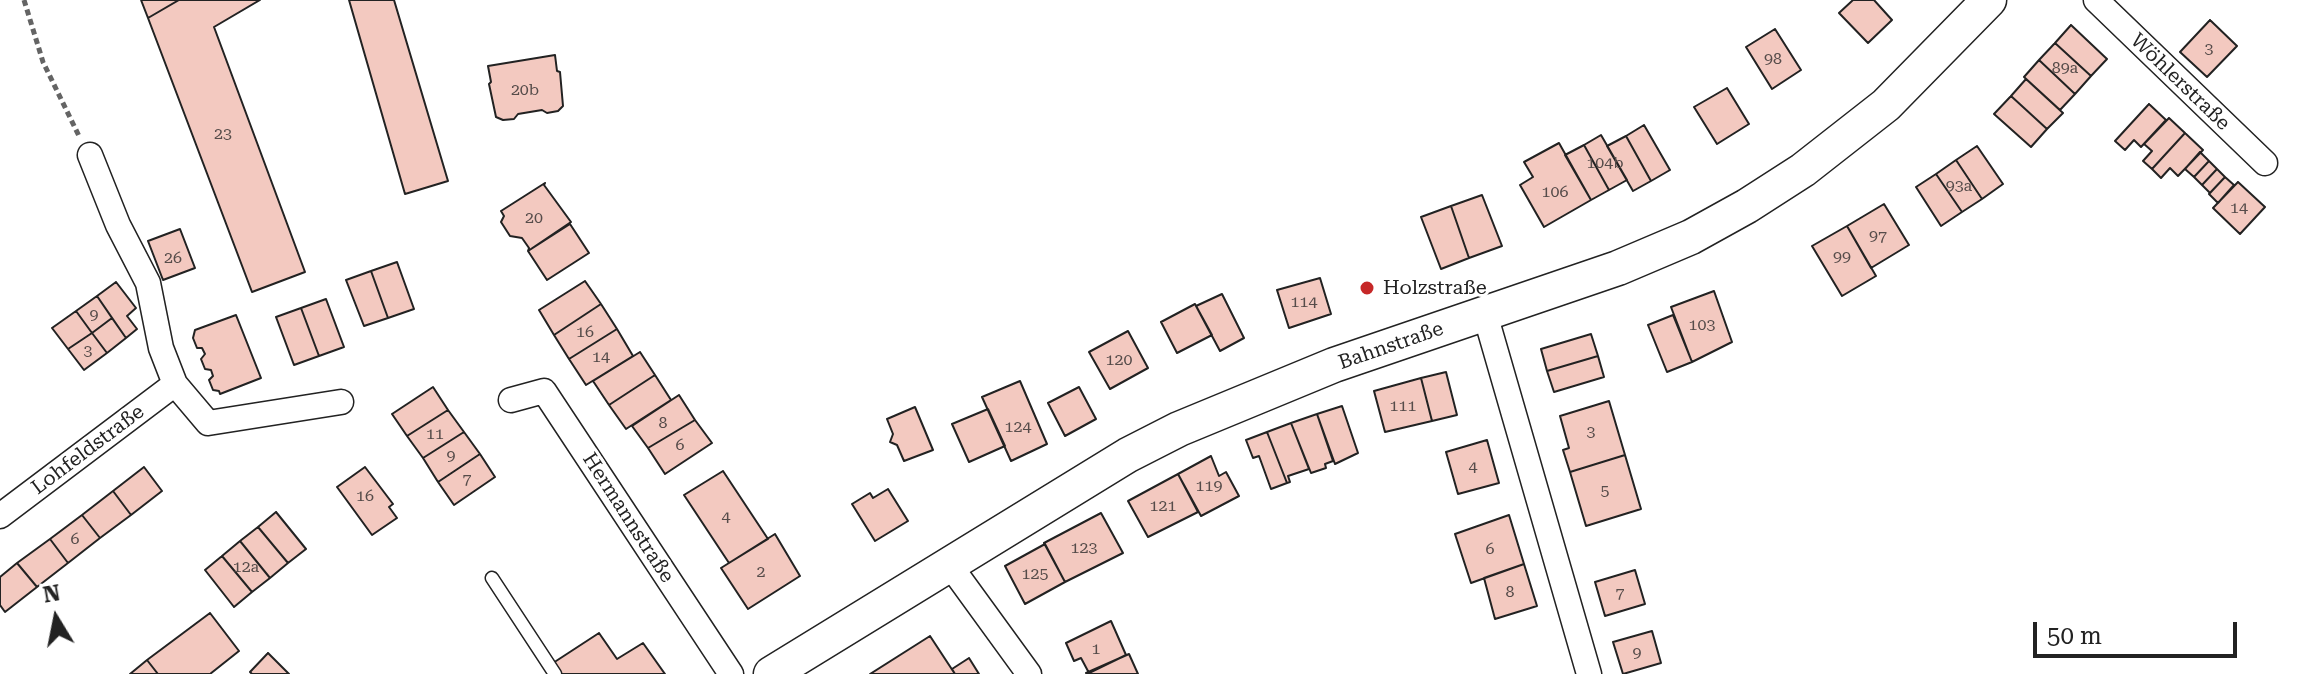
<!DOCTYPE html>
<meta charset="utf-8">
<style>
body{margin:0}
#map{position:relative;width:2309px;height:674px;overflow:hidden;background:#fff;font-family:"Roboto Serif",serif}
canvas{display:block}
.north{position:absolute;left:16px;top:578px;width:80px;height:80px;-webkit-text-stroke:6px #fff;paint-order:stroke;rotate:350deg;font-size:22px;font-weight:700;line-height:32px;text-align:center;color:#222}
.north::after{content:'';display:block;margin:auto;width:28px;height:36px;background:#222;clip-path:polygon(50% 0,100% 100%,50% 72%,0 100%)}
.scale{position:absolute;left:2033px;top:622px;width:204px;height:36px;box-sizing:border-box;border:4px solid #222;border-top:0;padding-left:10px;font-size:24px;line-height:28px;white-space:nowrap;color:#222;-webkit-text-stroke:6px #fff;paint-order:stroke}
</style>
<div id="map">
<canvas width="2309" height="674"></canvas>
<div class="north">N</div>
<div class="scale">50 m</div>
</div>
<script>
const g = document.querySelector('canvas').getContext('2d');
g.lineJoin = 'round';
function paint(path, color) {
  g.fillStyle = color;
  g.fill(path, 'evenodd');
}
function toPath(rows) {
  const path = new Path2D();
  for (const r of rows) {
    path.moveTo(r[0], r[1]);
    for (let i = 2; i < r.length; i += 2) path.lineTo(r[i], r[i + 1]);
  }
  return path;
}
function strokePath(path, color, width, dash) {
  g.strokeStyle = color;
  g.lineWidth = width;
  g.lineCap = dash ? 'butt' : 'round';
  g.setLineDash(dash || []);
  g.stroke(path);
}
function write(font, color, halo, rows, align = 'center') {
  g.font = font + ' "Roboto Serif",serif';
  g.lineWidth = 6;
  g.setLineDash([]);
  g.textBaseline = 'middle';
  g.strokeStyle = halo;
  g.fillStyle = color;
  for (const [text, x, y, turn = 0] of rows) {
    g.save();
    g.translate(x, y);
    g.rotate((+turn || 0) * Math.PI / 180);
    g.textAlign = isNaN(turn) ? turn : align;
    if (halo) g.strokeText(text, 0, 0);
    g.fillText(text, 0, 0);
    g.restore();
  }
}
const building = toPath([
 [141,0,179,0,148,18,141,0],
 [179,0,260,0,214,27,305,272,252,292,148,18,179,0],
 [349,0,394,0,448,181,405,194,349,0],
 [1853,0,1874,0,1892,20,1868,43,1839,13,1853,0],
 [2210,20,2237,46,2207,77,2180,52,2210,20],
 [2071,25,2107,59,2091,76,2055,43,2071,25],
 [1775,29,1801,70,1772,89,1746,47,1775,29],
 [2055,43,2091,76,2075,94,2039,60,2055,43],
 [555,55,557,71,560,72,563,106,558,111,547,113,542,110,518,114,514,119,503,120,496,117,489,84,491,82,488,66,555,55],
 [2039,60,2075,94,2060,110,2024,77,2039,60],
 [2026,79,2063,113,2047,129,2011,96,2026,79],
 [1727,88,1749,124,1717,144,1694,107,1727,88],
 [2011,96,2047,129,2031,147,1994,114,2011,96],
 [2149,104,2166,120,2141,147,2134,140,2125,150,2115,141,2149,104],
 [2169,118,2185,133,2152,169,2143,161,2152,151,2144,144,2169,118],
 [1644,125,1670,170,1651,181,1626,136,1644,125],
 [2185,133,2203,150,2178,176,2170,168,2161,178,2152,169,2185,133],
 [1601,135,1627,180,1609,190,1584,145,1601,135],
 [1626,136,1651,181,1633,191,1607,146,1626,136],
 [1559,143,1591,200,1544,227,1520,185,1533,177,1524,162,1559,143],
 [1584,145,1609,190,1591,200,1565,155,1584,145],
 [1977,146,2003,184,1982,199,1956,160,1977,146],
 [2200,152,2209,161,2194,177,2185,169,2200,152],
 [1956,160,1982,199,1962,212,1936,174,1956,160],
 [2209,161,2217,169,2202,185,2194,177,2209,161],
 [2217,169,2225,177,2210,193,2202,185,2217,169],
 [1936,174,1962,212,1941,226,1916,187,1936,174],
 [2225,177,2234,185,2218,203,2209,194,2225,177],
 [2238,182,2265,207,2240,234,2213,208,2238,182],
 [545,183,544,185,571,222,528,251,529,248,522,238,510,236,501,222,504,216,501,211,545,183],
 [1482,195,1502,246,1469,258,1451,206,1482,195],
 [1884,204,1909,245,1871,268,1847,226,1884,204],
 [1451,206,1469,258,1441,269,1421,217,1451,206],
 [570,224,589,253,547,280,528,251,570,224],
 [1847,226,1876,276,1842,296,1812,246,1847,226],
 [180,229,195,268,163,280,148,241,180,229],
 [397,262,414,309,388,318,371,271,397,262],
 [371,271,388,318,364,326,346,280,371,271],
 [1320,278,1331,314,1289,328,1277,290,1320,278],
 [585,281,601,304,554,335,539,310,585,281],
 [116,282,136,308,127,316,137,329,126,338,97,296,116,282],
 [1714,291,1732,342,1692,362,1671,307,1714,291],
 [1222,294,1244,338,1220,351,1196,306,1222,294],
 [97,296,112,318,92,333,76,311,97,296],
 [326,299,344,347,319,356,301,308,326,299],
 [601,304,617,329,569,359,554,335,601,304],
 [1195,304,1212,335,1177,353,1161,322,1195,304],
 [301,308,319,356,294,365,276,317,301,308],
 [76,311,92,333,68,349,52,328,76,311],
 [236,315,261,378,220,394,219,391,213,390,209,380,213,376,211,370,205,369,201,359,205,354,202,348,197,348,193,338,195,330,236,315],
 [1673,315,1692,362,1667,372,1648,325,1673,315],
 [112,318,126,338,107,353,92,333,112,318],
 [617,329,633,356,586,385,569,359,617,329],
 [1128,331,1148,368,1110,389,1089,352,1128,331],
 [92,333,107,353,84,370,68,349,92,333],
 [1591,334,1598,356,1547,371,1541,349,1591,334],
 [640,352,655,375,609,405,593,381,640,352],
 [1598,356,1604,377,1554,392,1547,371,1598,356],
 [1446,372,1457,415,1432,421,1421,378,1446,372],
 [655,375,671,400,626,429,609,405,655,375],
 [1421,378,1432,421,1385,432,1374,391,1421,378],
 [1020,381,1047,444,1011,461,982,397,1020,381],
 [433,387,448,410,407,436,392,414,433,387],
 [1079,387,1096,419,1065,436,1048,403,1079,387],
 [679,395,695,420,648,448,632,426,679,395],
 [1609,401,1625,455,1570,472,1563,450,1569,448,1560,416,1609,401],
 [1342,406,1358,453,1335,464,1317,414,1342,406],
 [915,407,933,450,904,461,897,445,890,442,893,434,887,419,915,407],
 [988,409,1005,446,969,462,952,424,988,409],
 [448,410,464,432,423,458,407,436,448,410],
 [1317,414,1333,461,1325,464,1326,468,1311,473,1291,423,1317,414],
 [695,420,712,443,665,474,648,448,695,420],
 [1291,423,1309,469,1288,476,1290,482,1287,483,1267,432,1291,423],
 [464,432,480,454,438,482,423,458,464,432],
 [1267,432,1287,483,1271,489,1259,456,1253,458,1246,440,1267,432],
 [1487,440,1499,483,1458,494,1446,452,1487,440],
 [480,454,495,477,454,505,438,482,480,454],
 [1625,455,1641,509,1586,526,1570,472,1625,455],
 [1211,456,1219,476,1226,472,1239,496,1201,516,1178,474,1211,456],
 [144,467,162,491,131,515,113,491,144,467],
 [365,467,393,504,389,507,397,518,372,535,337,487,365,467],
 [723,471,768,539,729,563,684,495,723,471],
 [1178,474,1198,512,1148,537,1128,501,1178,474],
 [888,489,908,521,875,541,852,504,870,493,873,498,888,489],
 [113,491,131,515,100,538,82,515,113,491],
 [276,512,306,549,288,563,258,527,276,512],
 [1101,513,1123,553,1065,582,1044,543,1101,513],
 [82,515,100,538,68,563,50,539,82,515],
 [1509,515,1524,564,1471,583,1455,534,1509,515],
 [258,527,288,563,270,578,240,541,258,527],
 [775,534,800,576,748,609,721,568,775,534],
 [50,539,68,563,37,587,17,563,50,539],
 [240,541,270,578,252,592,222,556,240,541],
 [1045,544,1065,582,1025,604,1005,566,1045,544],
 [222,556,252,592,234,607,205,570,222,556],
 [17,563,37,587,5,612,0,605,0,577,17,563],
 [1524,564,1537,606,1495,619,1484,578,1524,564],
 [1635,570,1645,604,1605,616,1595,582,1635,570],
 [210,613,239,651,210,674,158,674,147,660,210,613],
 [1111,621,1126,655,1089,673,1081,658,1074,661,1066,643,1111,621],
 [1652,631,1661,663,1623,674,1613,642,1652,631],
 [599,633,617,659,643,643,665,674,561,674,553,663,599,633],
 [930,636,955,674,870,674,930,636],
 [268,653,289,674,252,674,250,672,268,653],
 [1129,654,1138,674,1087,674,1086,673,1129,654],
 [969,658,979,674,955,674,952,669,969,658],
 [147,660,158,674,130,674,147,660]
]);
paint(building, '#f3c9c0');
strokePath(building, '#222', 2);
const service = toPath([
 [492,578,555,674]
]);
const minor = toPath([
 [2096,0,2265,163],
 [90,155,118,225,148,283,161,348,175,384],
 [1485,314,1589,674],
 [511,400,544,391,731,674],
 [0,516,175,384,208,423,341,402],
 [949,564,1029,674]
]);
const secondary = toPath([
 [771,674,1128,455,1179,429,1334,365,1618,268,1691,237,1747,206,1803,170,1886,105,1989,0]
]);
strokePath(service, '#222', 15);
strokePath(minor, '#222', 27);
strokePath(secondary, '#222', 37);
strokePath(toPath([
 [24,0,43,62,79,136]
]), '#646464', 5, [6, 4]);
strokePath(service, '#fff', 12);
strokePath(minor, '#fff', 24);
strokePath(secondary, '#fff', 34);
for (const [x, y, r, color] of [
 [1367,288,8,"#c62828"]
]) {
  const dot = new Path2D();
  dot.arc(x, y, r, 0, 2 * Math.PI);
  g.fillStyle = color;
  g.fill(dot);
  strokePath(dot, '#fff', 3);
}
write('16px', '#564c4a', null, [
 ["3",2209,49],
 ["98",1773,59],
 ["89a",2065,68],
 ["20b",525,90],
 ["23",223,134],
 ["104b",1605,163],
 ["93a",1959,186],
 ["106",1555,192],
 ["14",2239,208],
 ["20",534,218],
 ["97",1878,236],
 ["99",1842,257],
 ["26",173,258],
 ["114",1304,302],
 ["9",94,315],
 ["103",1702,325],
 ["16",585,332],
 ["3",88,351],
 ["14",601,357],
 ["120",1119,360],
 ["111",1403,406],
 ["8",663,423],
 ["124",1018,427],
 ["3",1591,432],
 ["11",435,434],
 ["6",680,445],
 ["9",451,456],
 ["4",1473,467],
 ["7",467,479],
 ["119",1209,486],
 ["5",1605,491],
 ["16",365,496],
 ["121",1163,506],
 ["4",726,517],
 ["6",75,539],
 ["123",1084,548],
 ["6",1490,549],
 ["12a",246,567],
 ["2",761,572],
 ["125",1035,574],
 ["8",1510,592],
 ["7",1620,593],
 ["1",1096,649],
 ["9",1637,653]
]);
write('20px', '#222', '#fff', [
 ["Wöhlerstraße",2180,82,44],
 ["Bahnstraße",1391,346,-19],
 ["Lohfeldstraße",88,450,-37],
 ["Hermannstraße",628,518,57]
]);
write('20px', '#222', '#fff', [
 ["Holzstraße",1383,288]
], 'left');
</script>
